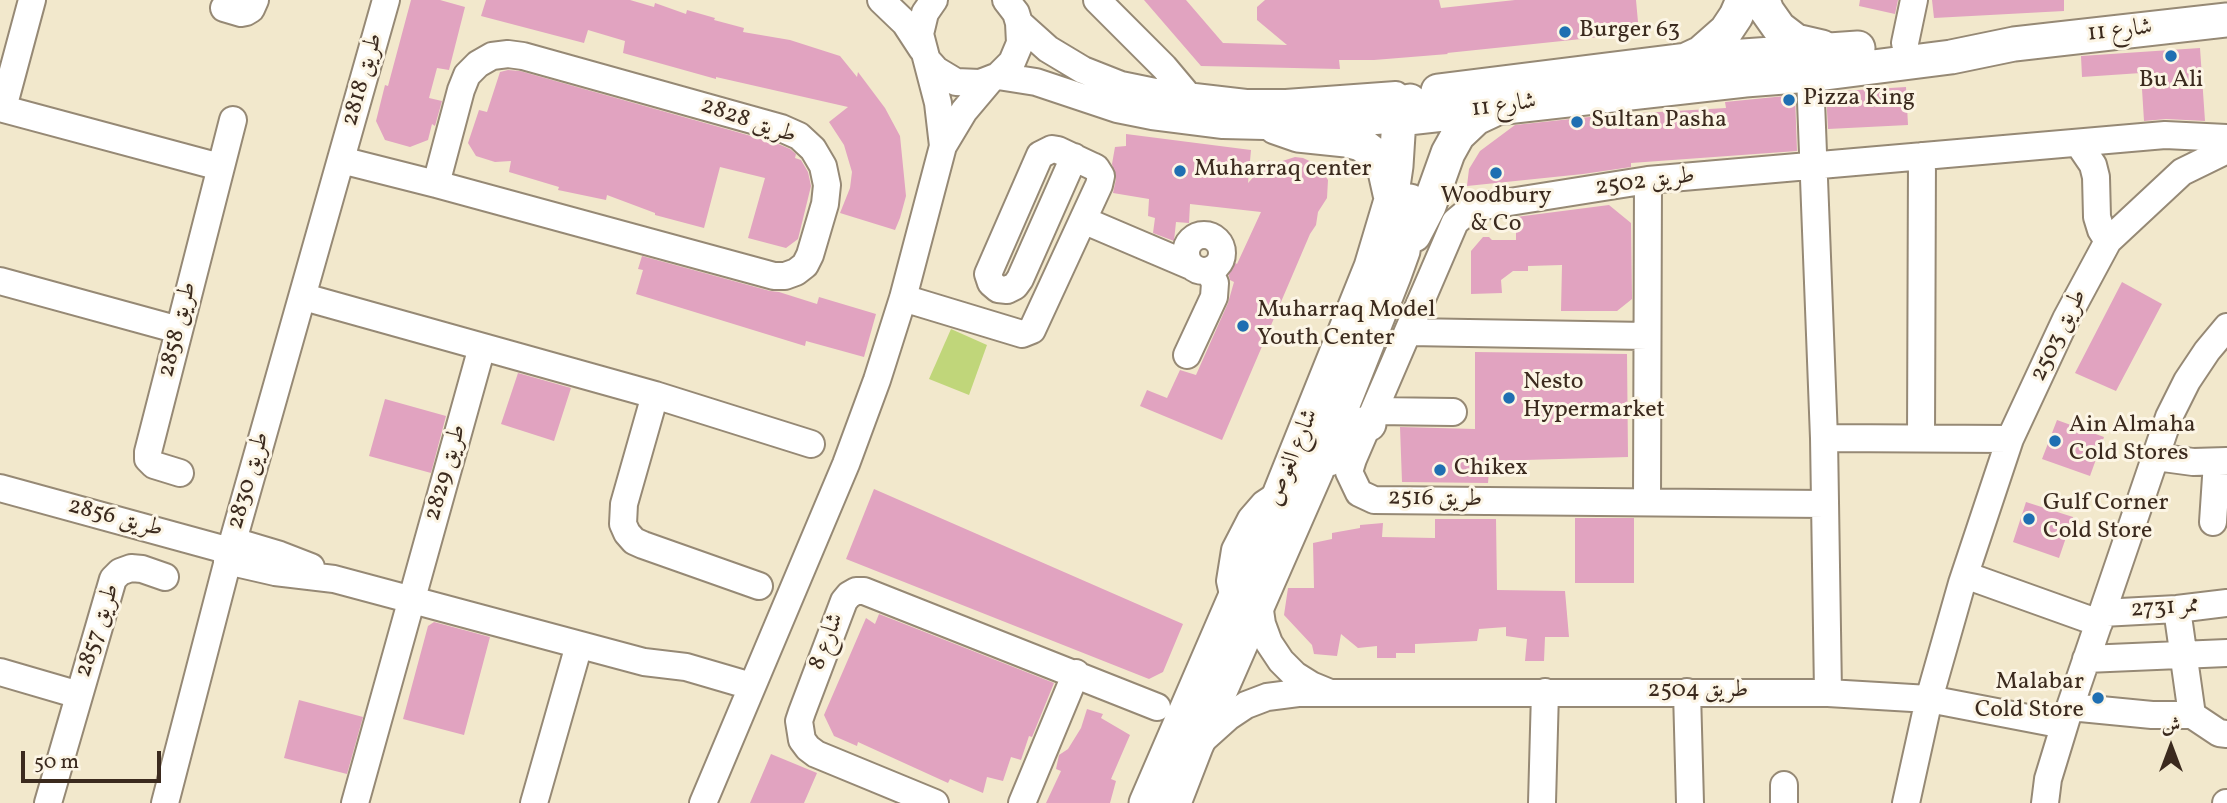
<!DOCTYPE html>
<meta charset="utf-8">
<style>
body{margin:0}
#map{position:relative;width:2227px;height:803px;overflow:hidden;background:#f2e8cc;font-family:Vollkorn,Amiri,serif}
canvas{display:block}
.north{position:absolute;left:2136px;top:712px;width:70px;height:70px;-webkit-text-stroke:5px #fcf5e5;paint-order:stroke;rotate:0deg;font-size:19px;font-weight:700;line-height:28px;text-align:center;color:#3b2a1e}
.north::after{content:'';display:block;margin:auto;width:24px;height:32px;background:#3b2a1e;clip-path:polygon(50% 0,100% 100%,50% 72%,0 100%)}
.scale{position:absolute;left:21px;top:751px;width:140px;height:32px;box-sizing:border-box;border:4px solid #3b2a1e;border-top:0;padding-left:9px;font-size:21px;line-height:24px;white-space:nowrap;color:#3b2a1e;-webkit-text-stroke:5px #fcf5e5;paint-order:stroke}
</style>
<div id="map">
<canvas width="2227" height="803"></canvas>
<div class="north">ش</div>
<div class="scale">50 m</div>
</div>
<script>
const g = document.querySelector('canvas').getContext('2d');
g.lineJoin = 'round';
function paint(path, color) {
  g.fillStyle = color;
  g.fill(path, 'evenodd');
}
function toPath(rows) {
  const path = new Path2D();
  for (const r of rows) {
    if (r.length === 3) {
      path.moveTo(r[0] + r[2], r[1]);
      path.arc(r[0], r[1], r[2], 0, 2 * Math.PI);
      continue;
    }
    path.moveTo(r[0], r[1]);
    for (let i = 2; i < r.length; i += 2) path.lineTo(r[i], r[i + 1]);
  }
  return path;
}
function strokePath(path, color, width, dash) {
  g.strokeStyle = color;
  g.lineWidth = width;
  g.lineCap = dash ? 'butt' : 'round';
  g.setLineDash(dash || []);
  g.stroke(path);
}
function write(font, color, halo, rows, align = 'center') {
  g.font = font + ' Vollkorn,Amiri,serif';
  g.lineWidth = 6;
  g.setLineDash([]);
  g.textBaseline = 'middle';
  g.strokeStyle = halo;
  g.fillStyle = color;
  for (const [text, x, y, turn = 0] of rows) {
    g.save();
    g.translate(x, y);
    g.rotate((+turn || 0) * Math.PI / 180);
    g.textAlign = isNaN(turn) ? turn : align;
    if (halo) g.strokeText(text, 0, 0);
    g.fillText(text, 0, 0);
    g.restore();
  }
}
paint(toPath([
 [951,329,987,345,969,395,929,379]
]), '#c0d67a');
paint(toPath([
 [411,0,440,0,465,7,449,70,437,68,429,98,442,101,435,126,432,124,428,140,410,147,385,140,376,121,385,85,388,86],
 [486,0,630,0,654,7,655,3,686,14,687,10,715,18,714,20,744,28,743,32,790,40,840,56,857,77,858,72,885,108,900,136,906,196,900,218,895,230,840,213,850,188,852,172,844,145,829,122,848,107,716,77,716,79,623,53,625,41,588,30,584,43,481,16],
 [1144,0,1186,0,1223,43,1287,45,1257,20,1257,7,1265,0,1439,0,1441,8,1515,0,1636,0,1639,33,1447,53,1448,54,1374,60,1339,60,1340,69,1201,66],
 [1860,0,1898,0,1895,14,1859,6],
 [1932,0,2064,0,2064,11,1934,18],
 [2200,48,2205,121,2166,119,2144,121,2141,73,2082,77,2081,56],
 [508,70,520,71,776,143,790,149,796,154,795,158,801,160,808,172,811,186,798,239,786,248,748,238,765,178,720,167,704,228,655,215,655,213,607,195,606,200,558,190,559,187,509,172,511,161,495,162,476,156,468,143,479,110,487,112,500,72],
 [1906,87,1908,125,1828,129,1826,92],
 [1795,95,1797,151,1631,163,1631,167,1583,174,1467,186,1469,169,1480,151,1515,125,1608,115,1726,108,1725,102],
 [1126,134,1251,150,1248,183,1269,160,1273,164,1295,157,1303,158,1318,165,1328,180,1327,198,1318,212,1316,225,1310,234,1222,440,1140,406,1147,390,1167,398,1180,370,1196,375,1228,303,1234,282,1230,280,1228,273,1232,261,1237,264,1261,212,1190,204,1189,223,1176,222,1174,241,1153,233,1155,218,1148,216,1149,199,1113,193,1116,179,1112,164,1115,147,1126,146],
 [1609,205,1631,223,1632,299,1617,311,1561,311,1562,265,1528,266,1528,271,1513,271,1501,280,1502,293,1471,294,1471,251,1483,237,1489,237,1492,240,1516,240,1516,217],
 [642,256,770,291,779,292,817,304,819,297,876,314,864,357,806,341,805,346,636,294,643,270,638,269],
 [2122,282,2162,304,2116,391,2075,373],
 [1475,352,1627,354,1628,457,1490,461,1488,483,1402,482,1400,427,1475,429],
 [518,373,571,388,554,441,501,424],
 [385,399,446,416,431,473,369,456],
 [2057,420,2104,437,2090,476,2042,459],
 [874,489,1183,624,1163,672,1149,679,846,559],
 [2026,502,2073,517,2059,558,2013,542],
 [1575,518,1634,518,1634,583,1575,583],
 [1435,519,1496,519,1497,590,1565,591,1569,637,1545,637,1544,661,1525,661,1527,639,1506,636,1506,627,1479,629,1477,641,1415,644,1415,653,1396,653,1396,658,1377,658,1377,646,1358,648,1341,634,1337,656,1314,654,1312,645,1284,615,1288,588,1314,588,1313,543,1332,539,1332,533,1360,528,1360,525,1383,523,1382,537,1435,538],
 [879,614,1054,683,1032,737,1029,736,1021,760,1011,757,1003,781,987,777,983,793,950,779,948,783,858,742,857,746,834,736,824,715,866,618,875,624],
 [434,622,490,637,464,735,403,719,428,626],
 [299,700,363,717,347,774,284,758],
 [1087,709,1103,714,1101,718,1130,735,1111,779,1116,781,1110,803,1046,803,1061,771,1056,769,1059,755,1068,749,1081,728],
 [771,754,817,773,804,803,750,803]
]), '#e1a3c0');
const minor = toPath([
 [881,0,905,23,922,49],
 [934,0,925,13,920,34,938,103,943,146],
 [1097,0,1164,67,1190,98],
 [224,8,241,13,246,12,251,9,255,0],
 [1019,23,1048,49,1083,70,1121,85,1160,93,1246,103,1286,103,1396,95],
 [1905,43,1914,0],
 [928,61,936,70,956,82,980,83,998,76,1012,62,1020,43,1019,23,1016,13,1006,0],
 [1810,75,1824,438,1828,693],
 [998,76,1036,82,1117,109,1152,116,1223,125,1306,127,1399,119],
 [0,108,220,167],
 [3,108,32,0],
 [2078,143,2093,165,2096,177,2097,217,2101,230,2108,241],
 [341,160,436,184,774,276,785,276,796,272,805,265,810,255,825,204,827,185,823,166,813,149,799,136,781,128,523,56,508,54,492,56,478,64,467,75,461,90,436,184],
 [1083,220,1191,266],
 [1204,253,18],
 [0,281,179,330],
 [304,297,655,395,811,444],
 [903,298,1022,334,1032,330,1099,185,1101,176,1096,168,1092,166,1058,150,1052,149,1040,155,988,274,991,283,998,289,1007,290,1015,286,1020,279,1074,157],
 [1409,332,1647,336],
 [1187,355,1214,297,1215,283,1209,271],
 [655,395,624,504,623,524,627,533,634,541,643,545,759,586],
 [1375,411,1453,412],
 [1824,438,2010,439],
 [1921,438,1922,156],
 [2156,457,2193,462,2227,461],
 [180,473,154,465,148,459,148,452,233,120],
 [0,488,230,551],
 [1647,502,1648,180],
 [1825,504,1374,500,1359,493,1349,472,1353,459,1455,222,1467,212,1478,207,1648,180,2165,135,2227,138],
 [2213,522,2217,462],
 [233,541,280,555,311,567],
 [227,561,275,572,334,579,644,662,686,667,751,686],
 [1965,575,2099,623],
 [1234,599,1230,581,1235,550,1251,519,1264,504,1276,496],
 [1259,604,1262,624,1269,643,1281,661,1295,675,1311,685,1328,692],
 [2177,609,2192,715],
 [2102,613,2177,609,2227,603],
 [2086,659,2227,653],
 [0,672,79,695],
 [1687,692,1690,803],
 [2070,707,2152,715,2192,715],
 [2192,715,2219,733,2227,734],
 [1199,743,1228,717,1246,705,1267,697,1298,693,1828,693,1929,699,2064,725],
 [48,803,113,579,120,572,131,568,142,569,165,577],
 [165,803,233,541,386,0],
 [355,803,482,347],
 [534,803,579,645],
 [703,803,846,464,877,380,903,298,943,146,964,111,991,79],
 [935,803,816,754,808,748,802,740,799,721,802,712,844,601,849,595,856,591,864,591,1157,707],
 [1022,803,1076,673],
 [1542,803,1545,692],
 [1784,803,1784,785],
 [1906,803,1929,699,1962,583,2010,439,2066,319,2108,241,2182,172,2227,150],
 [2045,803,2048,779,2070,707,2169,417,2187,381,2207,351,2227,327],
 [2226,803,2227,803]
]);
const major = toPath([
 [1763,0,1767,11,1779,28,1796,41,1822,47],
 [1686,60,1701,53,1726,31,1736,16,1743,0],
 [1438,91,1686,60,1858,48],
 [1399,119,1745,80,1810,75,1951,57,2014,44,2227,20],
 [1275,127,1298,135,1346,140,1361,144,1374,154,1384,167,1390,194],
 [1414,235,1429,206,1448,153,1458,135,1476,118,1493,110],
 [1329,459,1350,430,1362,424,1369,424],
 [1146,803,1280,493,1371,267,1391,200,1396,166,1399,119,1410,101],
 [1174,803,1196,746,1317,470,1394,276,1403,251,1410,201]
]);
strokePath(minor, '#968975', 30);
strokePath(major, '#968975', 37);
strokePath(minor, '#fff', 26);
strokePath(major, '#fff', 33);
for (const [x, y, r, color] of [
 [1565,32,7,"#1f6fb2"],
 [2171,56,7,"#1f6fb2"],
 [1789,100,7,"#1f6fb2"],
 [1577,122,7,"#1f6fb2"],
 [1180,171,7,"#1f6fb2"],
 [1496,173,7,"#1f6fb2"],
 [1243,326,7,"#1f6fb2"],
 [1509,398,7,"#1f6fb2"],
 [2055,441,7,"#1f6fb2"],
 [1440,470,7,"#1f6fb2"],
 [2029,519,7,"#1f6fb2"],
 [2098,698,7,"#1f6fb2"]
]) {
  const dot = new Path2D();
  dot.arc(x, y, r, 0, 2 * Math.PI);
  g.fillStyle = color;
  g.fill(dot);
  strokePath(dot, '#fcf5e5', 2.5);
}
write('24px', '#3b2a1e', '#fcf5e5', [
 ["Burger 63",1579,32],
 ["Bu Ali",2171,82,"center"],
 ["Pizza King",1803,100],
 ["Sultan Pasha",1591,122],
 ["Muharraq center",1194,171],
 ["Woodbury",1496,198,"center"],
 ["& Co",1496,226,"center"],
 ["Muharraq Model",1257,312],
 ["Youth Center",1257,340],
 ["Nesto",1523,384],
 ["Hypermarket",1523,412],
 ["Ain Almaha",2069,427],
 ["Cold Stores",2069,455],
 ["Chikex",1454,470],
 ["Gulf Corner",2043,505],
 ["Cold Store",2043,533],
 ["Malabar",2084,684,"right"],
 ["Cold Store",2084,712,"right"]
], 'left');
write('24px', '#3b2a1e', '#fcf5e5', [
 ["شارع 11",2120,32,-6],
 ["طريق 2818",364,80,-74],
 ["شارع 11",1504,107,-7],
 ["طريق 2828",748,122,19],
 ["طريق 2502",1645,183,-7],
 ["طريق 2858",179,330,-76],
 ["طريق 2503",2060,336,-64],
 ["شارع الغوص",1294,458,-68],
 ["طريق 2829",447,473,-74],
 ["طريق 2830",250,481,-74],
 ["طريق 2516",1435,500,1],
 ["طريق 2856",115,519,15],
 ["ممر 2731",2165,609,-4],
 ["طريق 2857",99,631,-72],
 ["شارع 8",828,642,-69],
 ["طريق 2504",1698,692]
]);
</script>
